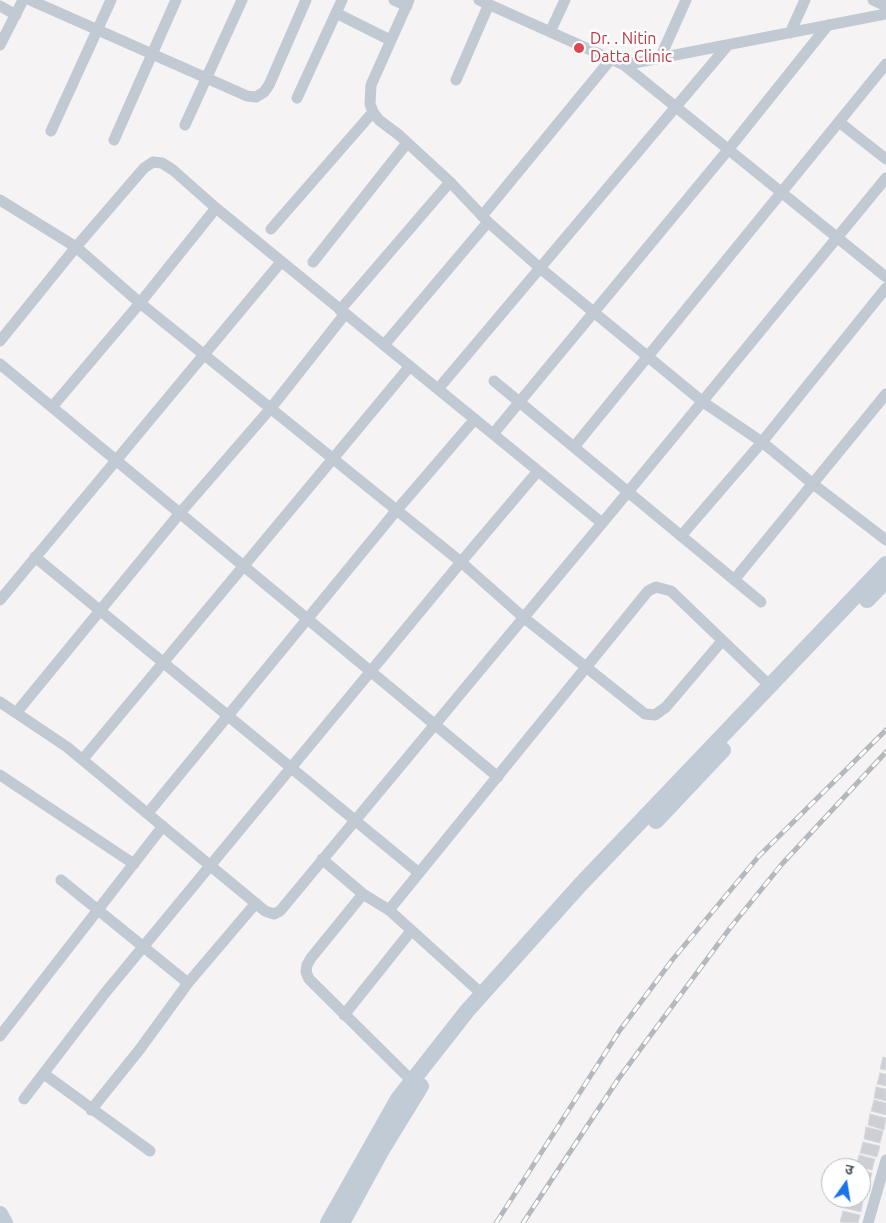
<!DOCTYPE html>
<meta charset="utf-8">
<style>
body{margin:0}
#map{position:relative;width:886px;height:1223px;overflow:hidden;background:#f5f3f3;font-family:Ubuntu,"Noto Sans Devanagari",sans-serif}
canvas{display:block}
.north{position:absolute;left:821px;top:1158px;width:50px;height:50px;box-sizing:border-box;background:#fff;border:1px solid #b7bbc0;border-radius:50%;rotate:13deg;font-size:14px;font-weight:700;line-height:20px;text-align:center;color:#4a5661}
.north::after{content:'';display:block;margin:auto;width:18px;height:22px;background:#1a73e8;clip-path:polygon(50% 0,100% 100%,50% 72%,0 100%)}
</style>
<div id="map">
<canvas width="886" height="1223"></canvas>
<div class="north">उ</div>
</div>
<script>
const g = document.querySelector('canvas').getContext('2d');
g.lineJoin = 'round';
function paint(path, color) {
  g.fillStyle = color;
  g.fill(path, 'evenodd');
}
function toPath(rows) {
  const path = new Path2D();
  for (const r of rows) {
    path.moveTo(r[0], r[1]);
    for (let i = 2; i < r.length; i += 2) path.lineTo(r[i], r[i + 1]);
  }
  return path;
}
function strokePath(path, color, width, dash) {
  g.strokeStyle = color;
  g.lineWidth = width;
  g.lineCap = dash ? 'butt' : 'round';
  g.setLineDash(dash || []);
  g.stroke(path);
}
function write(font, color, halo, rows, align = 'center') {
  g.font = font + ' Ubuntu,sans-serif';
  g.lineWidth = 5;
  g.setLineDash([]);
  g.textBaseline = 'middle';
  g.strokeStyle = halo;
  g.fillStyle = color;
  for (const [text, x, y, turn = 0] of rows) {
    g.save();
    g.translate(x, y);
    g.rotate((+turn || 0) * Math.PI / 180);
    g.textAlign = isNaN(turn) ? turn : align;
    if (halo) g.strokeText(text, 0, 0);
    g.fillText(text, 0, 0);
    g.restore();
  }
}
const building = toPath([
 [883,1057,886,1058,886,1070,880,1069,883,1057],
 [880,1073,886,1074,886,1086,877,1084,880,1073],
 [876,1087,886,1089,886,1101,874,1098,876,1087],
 [874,1100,886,1103,886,1115,871,1111,874,1100],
 [870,1114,886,1118,884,1130,868,1125,870,1114],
 [866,1127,883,1131,880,1143,864,1139,866,1127],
 [863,1142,880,1146,877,1157,860,1153,863,1142],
 [859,1155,875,1159,872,1170,856,1166,859,1155],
 [861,1170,872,1173,869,1184,861,1182,861,1170],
 [861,1185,867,1187,864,1198,861,1197,861,1185],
 [846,1198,863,1201,861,1212,844,1208,846,1198],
 [843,1211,860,1215,858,1223,840,1222,843,1211]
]);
paint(building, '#cdcfd5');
strokePath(building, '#d7d9de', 1);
strokePath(toPath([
 [30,0,247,96,256,97,264,92,269,85,306,0],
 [394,0,407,6],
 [409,0,371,85,370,104,373,112,379,120,399,135,450,182,488,222,540,268,703,402,762,442,813,484,886,540],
 [479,0,624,65,886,277],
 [873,0,886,6],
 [0,6,16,15],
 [336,13,390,40],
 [550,32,565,0],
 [790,33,805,0],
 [0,45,23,0],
 [660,58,686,0],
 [624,65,886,14],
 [456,80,489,4],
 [297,98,342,0],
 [839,122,886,159],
 [185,125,242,0],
 [51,131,111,0],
 [114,140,176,0],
 [0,200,76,247,140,303,461,562,523,617,645,714,655,715,666,707,722,641],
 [482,216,611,59],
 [271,229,373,112],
 [313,262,407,143],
 [340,310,450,182],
 [0,341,76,247,144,168,153,162,162,163,173,170,216,208,602,523],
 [384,345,488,222],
 [0,364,498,777],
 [494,381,761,602],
 [438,389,728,45],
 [52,407,140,303,216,208],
 [493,434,728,150,828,25],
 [574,447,886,64],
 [681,536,762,442,886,288],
 [35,557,419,873],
 [734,580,886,394],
 [0,600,281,262],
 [0,702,67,747,265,911,274,914,280,911,628,492,886,178],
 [16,713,180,513,271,408,345,314],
 [83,759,410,366],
 [0,775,134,864],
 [148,813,396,511,475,419],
 [322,859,363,894,389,910,482,994],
 [61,880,188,983],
 [363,894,311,958,307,965,306,972,309,979,412,1081],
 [389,910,648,591,656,587,671,591,769,685],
 [344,1015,411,931],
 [0,1036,163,826],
 [44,1074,150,1151],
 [24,1099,105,993,461,562,538,471],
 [91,1110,140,1049,188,983,256,903],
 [868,1223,886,1160]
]), '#c1cad2', 11);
strokePath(toPath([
 [867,600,886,581],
 [656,821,723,750],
 [0,1214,5,1223],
 [328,1223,398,1099,467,1011,580,885,886,564],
 [342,1223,383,1148,421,1086]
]), '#c1cbd6', 16);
const rail = toPath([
 [496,1223,620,1030,673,959,759,856,886,730],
 [523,1223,619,1078,730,928,782,864,886,752]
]);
strokePath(rail, '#b5b8bd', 5);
strokePath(rail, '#fff', 3, [9]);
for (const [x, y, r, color] of [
 [579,48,6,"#e0444e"]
]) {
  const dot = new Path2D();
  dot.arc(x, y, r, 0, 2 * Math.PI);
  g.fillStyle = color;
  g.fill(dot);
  strokePath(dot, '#fff', 2);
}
write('16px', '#be3a42', '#fff', [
 ["Dr. . Nitin",590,39],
 ["Datta Clinic",590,57]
], 'left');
</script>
